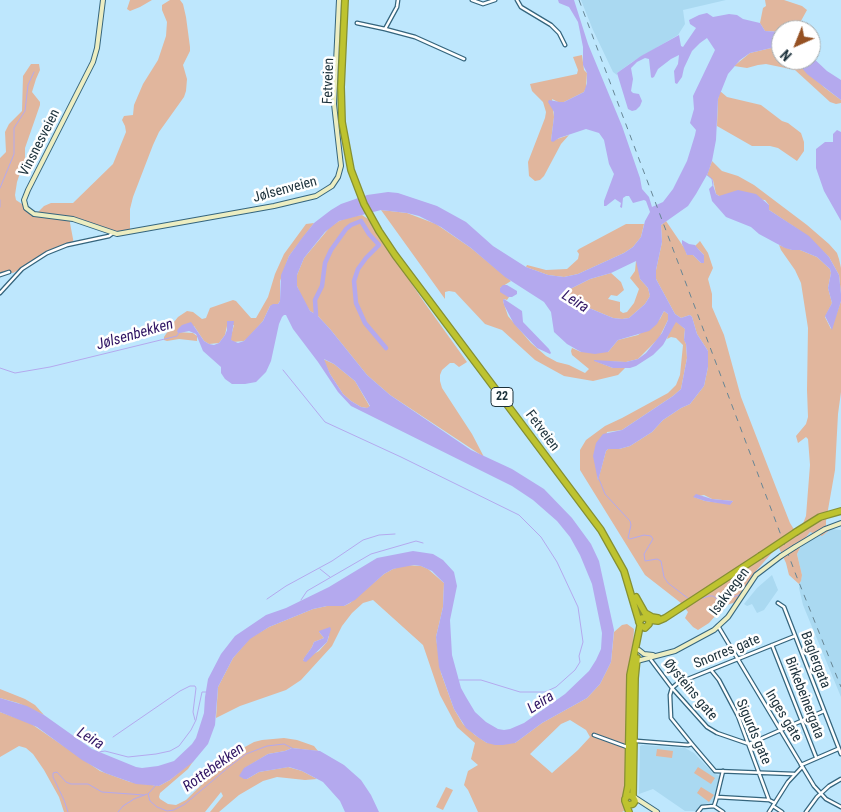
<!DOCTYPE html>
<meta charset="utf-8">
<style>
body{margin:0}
#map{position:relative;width:841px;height:812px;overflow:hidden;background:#bee7fd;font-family:"Roboto Condensed",sans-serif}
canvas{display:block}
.north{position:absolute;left:771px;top:20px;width:50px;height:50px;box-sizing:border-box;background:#fff;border:1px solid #a4adb1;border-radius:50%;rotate:224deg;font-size:14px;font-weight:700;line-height:20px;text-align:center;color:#1c313b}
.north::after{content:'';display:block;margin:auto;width:18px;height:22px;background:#955123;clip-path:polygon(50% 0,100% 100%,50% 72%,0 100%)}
</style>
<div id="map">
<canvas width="841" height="812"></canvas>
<div class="north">N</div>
</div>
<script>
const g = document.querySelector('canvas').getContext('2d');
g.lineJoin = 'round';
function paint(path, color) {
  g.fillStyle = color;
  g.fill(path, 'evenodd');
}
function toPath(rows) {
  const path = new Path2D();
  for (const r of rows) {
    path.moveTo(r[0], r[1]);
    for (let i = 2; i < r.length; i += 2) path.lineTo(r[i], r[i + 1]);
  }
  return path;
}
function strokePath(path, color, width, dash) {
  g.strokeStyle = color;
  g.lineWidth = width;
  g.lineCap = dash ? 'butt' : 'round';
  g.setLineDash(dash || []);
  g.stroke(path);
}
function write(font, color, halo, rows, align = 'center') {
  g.font = font + ' "Roboto Condensed",sans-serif';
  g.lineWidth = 5;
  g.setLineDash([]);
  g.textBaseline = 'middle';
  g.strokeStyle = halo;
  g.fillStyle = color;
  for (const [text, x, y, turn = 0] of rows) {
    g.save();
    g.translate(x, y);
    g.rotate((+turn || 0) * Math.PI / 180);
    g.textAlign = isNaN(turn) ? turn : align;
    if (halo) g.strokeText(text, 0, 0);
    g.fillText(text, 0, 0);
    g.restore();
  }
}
paint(toPath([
 [581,0,726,0,683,10,685,24,678,35,632,62,617,73,617,75,613,72,593,30],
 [831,529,841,530,841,697,803,605,799,588,802,575,797,554,810,531,822,536],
 [772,575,778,590,764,610,757,613,752,604,747,606,744,604,757,588],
 [642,745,685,748,694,753,712,772,719,776,719,783,713,802,701,805,697,811,685,811,653,789,639,794,640,746]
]), '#aad9f1');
paint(toPath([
 [130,0,152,0,140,7,130,11,127,9],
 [170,0,180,0,183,4,186,17,190,47,190,51,183,65,187,79,186,91,184,97,159,132,153,145,133,197,130,209,130,231,125,234,110,232,81,219,72,218,70,219,70,223,74,244,62,247,13,273,0,272,0,158,6,152,5,132,9,124,22,111,23,76,31,64,39,64,40,70,36,79,32,92,40,102,40,105,25,148,25,158,17,182,15,195,16,200,34,212,38,212,44,206,51,203,73,203,113,164,126,132,125,126,122,120,124,116,133,115,134,105,143,84,158,60,166,36,167,22,162,10,162,5],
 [765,0,784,0,802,6,807,10,796,30,781,30,781,32,765,31,760,23,763,8,766,6],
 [771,48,781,52,781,60,795,60,825,88,841,100,841,103,836,104,830,102,795,70,766,64,758,65,747,68,734,66,750,53],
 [582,55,584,70,587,73,586,88,584,92,564,102,560,103,552,99,554,117,551,141,569,135,561,144,544,176,540,180,535,181,529,176,528,162,545,118,546,112,543,102,532,91,530,84,577,74,578,70,573,57],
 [720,91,727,97,761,105,782,121,788,123,801,133,804,142,804,151,797,161,778,148,770,146,752,146,717,126,718,99],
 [712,161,722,171,738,176,754,185,807,225,829,244,837,253,839,259,841,268,841,294,839,275,829,257,799,230,769,210,769,205,765,200,719,196,716,194,713,180,707,175],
 [381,210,407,213,436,224,471,248,511,281,500,288,500,290,509,297,507,300,504,299,503,301,508,316,531,343,546,356,557,362,569,365,585,373,589,369,572,355,571,351,572,348,581,352,608,352,618,340,638,335,660,319,664,311,668,314,668,320,659,338,638,359,626,362,595,361,613,368,625,368,618,375,593,381,564,376,535,360,502,330,485,324,455,292,449,291,445,292,445,299],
 [362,215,368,219,424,302,467,362,459,367,454,363,450,363,442,370,440,375,440,381,442,388,472,434,484,457,390,395,367,375,330,329,317,315,310,311,304,302,297,286,297,275,304,258,330,227,339,221,350,217],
 [666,221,685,249,687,255,693,255,701,263,704,255,695,246,700,241,708,253,713,268,708,279,712,294,712,307,724,335,741,397,777,490,790,523,795,531,802,526,806,516,810,465,808,439,806,437,798,443,796,436,806,424,808,417,807,390,808,328,801,283,795,270,781,250,779,245,792,250,800,250,817,257,830,269,831,273,828,288,832,303,825,317,831,329,841,301,841,392,838,414,835,470,826,521,826,526,831,529,822,536,810,532,804,540,797,554,802,575,801,581,799,584,789,575,786,563,778,546,756,571,752,586,736,602,724,606,709,623,698,630,693,627,685,618,688,612,681,603,645,575,580,470,580,450,586,440,605,426,622,418,668,393,676,385,680,375,683,345,676,338,671,337,667,339,670,329,676,321,685,329,684,339,686,344,687,358,681,389,673,396,622,430,607,432,597,475,598,480,606,451,608,449,619,449,630,446,652,432,663,420,681,408,690,404,704,386,708,367,708,351,697,334,692,317,690,315,681,318,675,314,656,279,656,270,662,242,661,225],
 [704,495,712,499,733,501,730,504,705,501,694,497],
 [314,223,289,256,280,281,280,301,278,304,270,306,263,321,248,338,244,341,233,342,231,340,231,336,234,325,227,326,225,335,219,343,209,344,204,341,194,326,177,332,193,333,197,336,197,341,179,339,167,341,164,340,164,337,174,322,178,317,187,311,193,312,202,319,206,318,210,308,233,300,236,301,251,318,256,318,268,297,275,274,284,254,306,224],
 [626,224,644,224,641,237,633,247,624,253,578,274,564,277,548,275,526,267,527,265,546,270,567,269,578,259,579,254,577,251,579,249],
 [636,261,638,264,640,279,648,288,650,296,645,304,629,318,622,319,613,318,577,303,562,293,590,279,611,273,621,282,624,290,617,296,611,295,608,299,620,302,620,311,623,313,627,312,634,303,639,289,630,278,635,271],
 [323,359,334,364,355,381,370,407,367,408,361,407,351,401,343,394,330,374],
 [406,565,421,566,428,569,444,583,443,607,436,637,441,673,454,709,463,724,475,735,487,743,515,743,542,723,587,698,600,684,611,662,614,632,622,625,627,624,634,629,625,793,628,809,622,812,478,812,468,790,464,785,468,771,478,765,471,759,475,743,457,727,440,695,423,645,373,600,363,603,352,613,342,626,332,646,301,680,286,690,240,706,216,718,218,687,233,658,250,638,269,627,313,609,327,606,344,606,350,603,384,574,393,569],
 [319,632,329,636,327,642,319,651,303,660,312,647,314,642,324,638],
 [570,720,586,730,590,737,578,750,552,773,530,754,561,724],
 [0,689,25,699,35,705,44,715,18,703,0,698],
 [0,712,30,723,100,771,130,782,159,786,170,780,194,760,188,769,160,793,159,797,160,799,168,804,176,805,186,800,234,753,254,742,262,740,284,738,297,740,314,746,318,751,292,748,285,751,268,754,245,768,247,779,259,772,288,767,302,771,317,779,305,780,277,777,263,781,239,795,219,812,210,812,223,796,221,792,205,812,64,812,59,797,44,770,33,754,26,748,19,746,0,757],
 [657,749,673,751,672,758,656,756],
 [698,767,715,778,711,784,694,773],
 [446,787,453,790,443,810,436,807],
 [701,787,714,795,709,802,697,793]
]), '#e1b69d');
paint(toPath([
 [558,0,574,0,588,44,622,126,640,178,642,189,649,197,652,207,663,202,673,189,687,161,695,135,696,130,690,123,694,109,693,96,715,50,707,38,700,43,692,51,684,68,682,77,677,84,675,83,674,71,678,64,679,55,671,59,658,69,654,77,652,78,651,77,649,59,645,58,637,62,631,68,633,79,631,91,633,93,639,94,642,101,640,106,636,110,632,111,628,109,617,73,641,56,679,35,681,46,683,47,696,28,690,24,689,20,699,15,707,13,713,17,729,14,737,15,743,19,760,23,765,31,781,32,781,52,771,48,750,53,740,60,728,74,718,99,716,140,712,161,708,173,696,194,688,206,661,225,662,242,656,270,656,279,675,314,681,318,690,315,692,317,697,334,708,351,708,367,704,386,690,404,681,408,663,420,652,432,630,446,619,449,608,449,606,451,598,481,593,456,596,443,603,434,622,430,673,396,681,389,687,358,686,344,684,340,685,329,676,322,663,345,653,355,636,366,630,368,613,368,594,361,594,360,626,362,638,359,646,353,662,333,668,320,668,314,664,311,657,324,649,331,618,340,608,352,595,354,581,352,567,344,554,332,551,312,544,302,505,277,471,248,441,227,419,216,407,213,381,210,339,221,325,232,304,258,297,275,297,286,310,311,317,315,330,329,367,375,390,395,471,450,512,469,544,489,572,518,591,544,599,561,614,630,611,662,600,684,587,698,542,723,515,743,503,745,495,745,487,743,479,738,466,728,454,709,439,667,436,637,443,607,444,583,432,571,421,566,414,565,393,569,384,574,355,600,344,606,327,606,313,609,269,627,250,639,233,658,218,687,215,725,208,744,193,762,170,780,159,786,136,784,105,773,82,760,37,727,0,712,0,698,27,706,44,715,92,749,136,767,142,768,158,766,174,761,192,744,196,738,204,713,205,697,208,679,221,654,235,636,266,615,286,608,329,587,377,558,413,551,433,554,443,560,454,572,457,586,450,620,452,655,461,688,466,697,475,712,486,722,498,729,504,730,510,729,524,723,565,694,589,671,596,660,601,649,602,633,592,584,580,555,570,537,557,521,533,500,512,486,351,406,338,392,318,362,293,329,286,315,284,315,282,317,279,324,271,361,266,372,256,382,245,384,232,384,225,379,221,373,221,367,203,351,196,334,189,331,180,333,177,332,178,329,182,325,191,322,204,341,209,344,214,345,219,343,225,335,227,330,227,321,234,321,231,340,238,343,244,341,263,321,270,306,273,304,278,304,280,301,281,275,289,256,302,238,314,223,331,210,341,204,367,195,388,192,398,193,437,206,466,222,493,246,526,267,548,275,564,277,578,274,624,253,633,247,641,237,645,221,650,212,646,201,644,200,633,203,629,196,626,196,623,198,622,208,620,207,621,203,615,199,606,206,604,206,604,201,614,174,609,164,604,140,599,133,586,129,559,138,553,142,551,141,554,117,554,112,548,102,549,100,560,102,564,102,584,92,587,83,587,73,583,65,583,47,578,22,569,7,559,3],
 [636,261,640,279,648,288,650,296,645,304,629,318,622,319,613,318,577,303,562,293,590,279,611,273],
 [324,359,334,364,355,381,370,406,367,408,361,407,351,401,343,394,330,374],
 [811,56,827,71,841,80,841,100,807,74,795,60,811,60],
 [837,130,841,132,841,221,824,191,816,168,816,149,825,142,833,142,833,134],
 [713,185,716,194,719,196,738,190,756,194,769,205,769,210,809,236,829,257,839,275,841,294,841,301,832,330,825,316,832,303,828,288,831,273,830,269,817,257,800,250,792,250,785,248,759,234,751,227,726,217,712,201,709,189],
 [682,240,689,244,695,245,699,250,704,255,704,263,701,263,693,255,687,255,682,244],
 [503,285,507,285,517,291,517,294,512,297,508,297,500,292,500,288],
 [504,299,522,311,523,322,549,349,551,353,550,354,537,348,514,324,504,305,503,300],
 [696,494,712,499,733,501,730,505,705,501,693,497],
 [330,627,331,629,327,642,306,662,303,661,304,658,312,647,314,642,324,638,319,632,319,631],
 [292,748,320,751,344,765,361,780,371,795,379,812,345,812,340,801,323,782,302,771,289,767,259,772,247,779,244,779,239,776,244,768,268,754,285,751]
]), '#b4a9ee');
strokePath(toPath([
 [706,174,712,179,713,185],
 [0,188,14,154,14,128,25,111,28,85,34,72],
 [0,200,0,207],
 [0,368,15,373,50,367,177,336,179,332],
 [283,370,325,422,401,457,519,515,541,537,557,562,578,607,583,642,579,656,580,662,575,670,556,687,545,692,520,692,481,680,459,680],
 [599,479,605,494,630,521,631,525,628,538,630,539,644,535,651,536,653,539,644,554,645,561,657,559,661,561,664,577,668,583,689,599],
 [320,569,330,577],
 [267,599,286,586,332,561,363,540,379,535,395,534],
 [301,600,307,591,371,554,416,541,423,543],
 [697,600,709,596,713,596,720,601,742,594],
 [113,737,180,691,190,686,195,686,196,688,193,712,195,720],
 [99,752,105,751,128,757,156,754,170,751,179,746,191,730,196,720,202,692,206,692],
 [156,785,148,794,150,801,157,807,167,811,174,810,185,804,230,766,246,754,267,746,284,744,292,748],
 [68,812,64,800,53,777,53,773,57,772,66,782,71,784,88,784,102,792,144,795],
 [118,812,123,806,134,799,147,794]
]), '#b4a9ee', 1);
strokePath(toPath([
 [361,221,369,234,379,245,366,258,358,269,354,281,356,303,365,323,386,348],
 [316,315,315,300,322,286,325,263,331,250,346,229,351,225,361,221]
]), '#b4a9ee', 4.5);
const street = toPath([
 [472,0,483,4,495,0],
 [517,0,521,7,551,25,559,33,565,45],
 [357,23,385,29,397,7,398,0],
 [385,29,415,37,464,59],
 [0,275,9,272],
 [0,293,22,269,47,253,67,245,109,236,113,233],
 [778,603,784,607,841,754],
 [718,626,814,786,826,799,841,807],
 [772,645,816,757],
 [651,660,672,688,707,727,717,733,749,744,824,711],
 [711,670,719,680,738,716,769,800,775,803],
 [594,735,627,747],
 [637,741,688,745,692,744,715,771,794,774],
 [692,744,671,718,670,695,672,688,678,683,795,636],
 [801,765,838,749],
 [717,797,769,800],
 [714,806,716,800,723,771],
 [714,806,723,812],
 [773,806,782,812],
 [698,812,702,807,714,806],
 [769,812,788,782,802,767],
 [806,812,817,797,829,786,841,779]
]);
const secondary = toPath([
 [103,0,97,48,93,62,28,190,24,200,26,208,34,214,73,219,117,234,274,206,316,196,332,186,338,177,341,166,334,104,339,0],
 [795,547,825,529,841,523],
 [639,650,644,654,653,655],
 [637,661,675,651,714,630,728,617,756,575,781,556],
 [634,797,657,812]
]);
const highway = toPath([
 [345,0,341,87,342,122,351,170,364,204,379,231,395,255,601,530,624,571,640,625,645,628,649,624,649,620,646,618,642,618,639,622],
 [796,532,820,517,841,511],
 [636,597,645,613,652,617,658,618],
 [649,620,658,621,665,618,760,556],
 [626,796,628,786,630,675,640,626],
 [633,796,635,678,637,658],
 [626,803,629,805,633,804,635,801,633,797,628,795,625,799,625,801,629,812]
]);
strokePath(street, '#35657d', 5);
strokePath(secondary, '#35657d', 6);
strokePath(highway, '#859033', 8);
strokePath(street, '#fff', 2.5);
strokePath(secondary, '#ecedc1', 4);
strokePath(highway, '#bec32f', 5.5);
strokePath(toPath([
 [579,0,796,575,841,687]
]), '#678695', 1, [6, 6]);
const secondaryBridge = toPath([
 [781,556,795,547]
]);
const highwayBridge = toPath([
 [760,556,796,532]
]);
strokePath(secondaryBridge, '#35657d', 6, []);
strokePath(highwayBridge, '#859033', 8, []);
strokePath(secondaryBridge, '#ecedc1', 4);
strokePath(highwayBridge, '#bec32f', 5.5);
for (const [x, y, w] of [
 [502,397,22]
]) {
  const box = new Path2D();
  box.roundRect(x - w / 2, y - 9.5, w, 19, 4);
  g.fillStyle = '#fff';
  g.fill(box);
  strokePath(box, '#1c313b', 1);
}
write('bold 12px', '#1c313b', null, [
 ["22",502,397]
]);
write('14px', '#1c313b', '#fff', [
 ["Fetveien",329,81,-88],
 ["Vinsnesveien",40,143,-63],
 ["Jølsenveien",285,190,-15],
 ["Fetveien",542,431,53],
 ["Isakvegen",730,592,-53],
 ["Snorres gate",727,652,-22],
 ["Baglergata",815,660,69],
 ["Øysteins gate",690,690,50],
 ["Birkebeinergata",804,698,69],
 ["Inges gate",783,716,59],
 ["Sigurds gate",753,732,67]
]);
write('italic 15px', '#2f1463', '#fff', [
 ["Leira",575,302,32],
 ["Jølsenbekken",135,335,-16],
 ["Leira",541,703,-33],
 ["Leira",90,739,31],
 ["Rottebekken",214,768,-36]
]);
</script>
